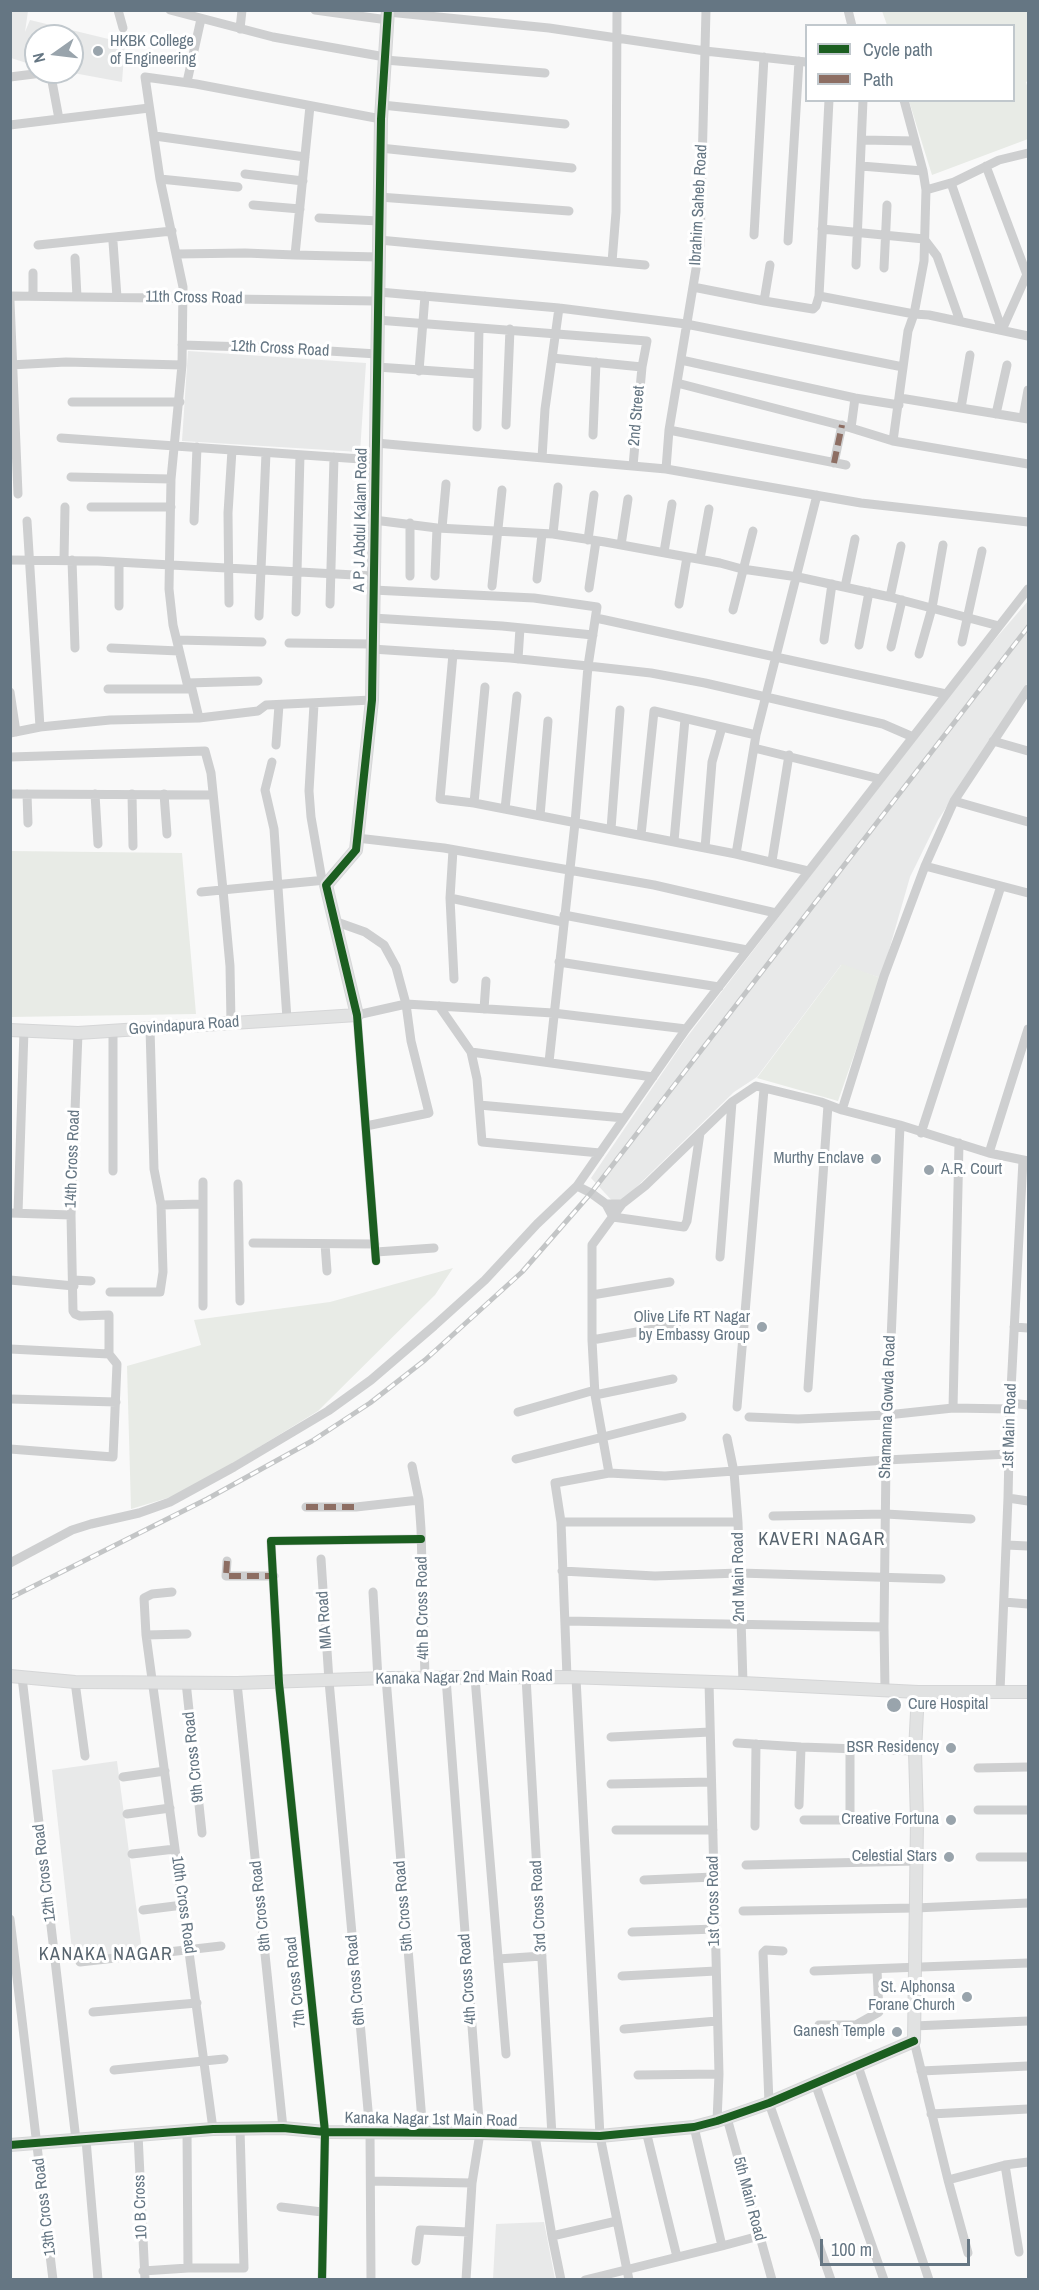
<!DOCTYPE html>
<style>
body{margin:0}
#map{position:relative;width:1039px;height:2290px;overflow:hidden;background:#f9f9f9;font-family:"Archivo Narrow",sans-serif}
canvas{display:block}
.frame{position:absolute;inset:0;border:12px solid #657683;pointer-events:none}
.legend{position:absolute;left:805px;top:24px;width:210px;height:78px;box-sizing:border-box;background:#fff;border:2px solid #c1c8cd;margin:0;padding:8px 10px;list-style:none;font-size:18px;color:#657683}
.legend li{display:flex;align-items:center;gap:12px;height:30px}
.legend b{width:30px;border:2px solid #c1c8cd}
.north{position:absolute;left:24px;top:24px;width:60px;height:60px;box-sizing:border-box;background:#fff;border:2px solid #c1c8cd;border-radius:50%;rotate:256deg;font-size:16px;font-weight:700;line-height:24px;text-align:center;color:#657683}
.north::after{content:'';display:block;margin:auto;width:21px;height:27px;background:#99a4ac;clip-path:polygon(50% 0,100% 100%,50% 72%,0 100%)}
.scale{position:absolute;left:820px;top:2239px;width:150px;height:27px;box-sizing:border-box;border:3px solid #657683;border-top:0;padding-left:8px;font-size:18px;line-height:21px;white-space:nowrap;color:#657683;-webkit-text-stroke:4px #fff;paint-order:stroke}
</style>
<div id="map">
<canvas width="1039" height="2290"></canvas>
<div class="frame"></div>
<ul class="legend">
<li><b style="height:8px;background:#1b5e20"></b>Cycle path</li>
<li><b style="height:8px;background:#8d6e63"></b>Path</li>
</ul>
<div class="north">N</div>
<div class="scale">100 m</div>
</div>
<script>
const g = document.querySelector('canvas').getContext('2d');
g.lineJoin = 'round';
function paint(path, color) {
  g.fillStyle = color;
  g.fill(path, 'evenodd');
}
function toPath(rows) {
  const path = new Path2D();
  for (const r of rows) {
    path.moveTo(r[0], r[1]);
    for (let i = 2; i < r.length; i += 2) path.lineTo(r[i], r[i + 1]);
  }
  return path;
}
function strokePath(path, color, width, dash) {
  g.strokeStyle = color;
  g.lineWidth = width;
  g.lineCap = dash ? 'butt' : 'round';
  g.setLineDash(dash || []);
  g.stroke(path);
}
function write(font, color, halo, rows, align = 'center') {
  g.font = font + ' "Archivo Narrow",sans-serif';
  g.lineWidth = 6;
  g.setLineDash([]);
  g.textBaseline = 'middle';
  g.strokeStyle = halo;
  g.fillStyle = color;
  for (const [text, x, y, turn = 0] of rows) {
    g.save();
    g.translate(x, y);
    g.rotate((+turn || 0) * Math.PI / 180);
    g.textAlign = isNaN(turn) ? turn : align;
    if (halo) g.strokeText(text, 0, 0);
    g.fillText(text, 0, 0);
    g.restore();
  }
}
paint(toPath([
 [10,11,28,11,25,32,30,20,125,43,122,82,68,72,72,72,72,36,36,36,36,66,11,58],
 [188,351,366,363,360,452,182,441],
 [1028,601,1028,682,938,820,910,877,881,978,841,965,757,1077,734,1092,617,1206,591,1178,684,1041,960,680],
 [117,1761,142,1951,73,1959,52,1770],
 [544,2222,555,2279,493,2279,496,2224]
]), '#e8e9e9');
paint(toPath([
 [882,11,1028,11,1028,81,1026,82,1028,89,1028,139,932,175,909,101,1014,100,1014,26,887,25],
 [11,851,182,853,196,1014,11,1017],
 [842,964,881,978,838,1101,757,1078],
 [453,1268,435,1295,318,1411,184,1493,131,1509,127,1366,201,1345,194,1320,330,1302]
]), '#e8ebe6');
const secondary = toPath([
 [10,1030,78,1033,357,1015,326,885,356,850,372,700,381,119,388,10],
 [10,1676,75,1682,237,1683,386,1678,567,1677,743,1683,918,1692,1028,1692],
 [10,2145,213,2129,283,2128,325,2132,480,2133,600,2136,694,2127,717,2121,769,2103,914,2041,917,1820,915,1751,918,1692]
]);
strokePath(secondary, '#d5d6d7', 14);
strokePath(toPath([
 [118,10,123,28],
 [170,10,273,37,385,57],
 [315,10,388,20],
 [848,10,852,26],
 [388,12,549,28,705,51,806,62],
 [240,29,242,10],
 [385,60,545,73],
 [10,77,42,73,51,76,59,119],
 [187,82,201,19],
 [904,100,923,171,926,190],
 [382,105,565,124],
 [10,125,149,108],
 [155,136,305,157],
 [862,140,915,141],
 [380,148,572,168],
 [861,166,923,171],
 [986,166,1027,275],
 [245,174,303,181],
 [160,179,238,187],
 [951,183,1002,330],
 [379,197,569,211],
 [253,205,300,209],
 [319,218,379,221],
 [822,229,924,239,937,256,960,321],
 [754,235,764,57],
 [379,240,645,265],
 [788,241,799,61],
 [113,242,117,297],
 [38,245,172,231],
 [177,254,245,253,295,255,310,106],
 [295,255,378,257],
 [75,258,77,297],
 [612,262,616,212,617,10],
 [856,265,863,100],
 [884,268,887,205],
 [693,287,764,301,813,309,816,306,819,296,829,100],
 [379,292,559,308,686,324,903,367],
 [10,296,377,301],
 [33,296,33,273],
 [819,296,914,314,924,261,926,190,954,182,999,160,1028,153],
 [10,301,18,494],
 [764,301,770,265],
 [377,320,647,341,642,367,633,466],
 [1002,330,1028,272],
 [1028,336,929,315,914,314,908,331,893,441,1028,464],
 [182,345,281,348,377,354],
 [552,358,642,367],
 [681,360,855,398,899,405],
 [10,365,66,362,182,365],
 [377,367,478,374],
 [419,371,425,296],
 [677,383,851,428,855,398],
 [900,398,1028,419],
 [72,402,180,402],
 [961,408,970,355],
 [996,414,1007,365],
 [1023,418,1028,390],
 [506,425,510,329],
 [477,427,479,328],
 [851,428,893,441],
 [669,430,846,465],
 [593,435,596,362],
 [61,438,375,460],
 [376,443,666,469,861,503,1028,522],
 [542,458,545,409,559,308],
 [834,463,842,425],
 [666,469,669,430,700,245,706,10],
 [71,477,171,479],
 [91,507,171,507],
 [374,520,437,528,553,534,605,542,720,563,742,569,798,577,890,597,999,626],
 [194,521,197,447],
 [442,528,446,484],
 [553,534,558,487],
 [588,540,594,495],
 [621,545,628,499],
 [664,552,672,504],
 [700,559,709,509],
 [10,560,98,561,373,576],
 [64,560,65,507],
 [72,560,75,648],
 [410,576,410,523],
 [435,576,437,528],
 [537,579,542,534],
 [492,586,502,490],
 [845,587,855,539],
 [589,588,596,541],
 [890,597,901,546],
 [229,603,228,513,232,450],
 [330,604,334,457],
 [679,604,687,557],
 [119,606,119,563],
 [733,610,753,531],
 [296,612,300,455],
 [259,616,266,453],
 [373,618,502,626,593,635],
 [596,618,946,694],
 [177,640,262,642],
 [824,640,832,584],
 [962,642,982,551],
 [289,643,372,644],
 [859,645,869,592],
 [891,647,902,600],
 [111,648,179,651],
 [372,649,510,658,588,666,597,607,534,598,373,590],
 [453,654,440,799,474,803],
 [919,654,932,608,943,545],
 [518,659,520,628],
 [187,683,258,681],
 [485,687,474,803,736,854],
 [108,689,192,689],
 [10,692,16,732],
 [314,704,309,791,311,817,322,880],
 [199,718,192,689,187,683,173,625,169,589,171,479,182,365,183,287,160,179,145,77,196,84,381,119],
 [40,727,110,720,199,718,258,711,266,705,372,700],
 [10,733,40,727,27,521],
 [993,741,1028,751],
 [276,745,279,705],
 [754,748,880,779],
 [10,757,205,751,211,773,223,890,230,966,231,1023],
 [272,762,265,790,274,829,287,1019],
 [10,794,212,795],
 [27,794,28,823],
 [95,794,98,844],
 [132,794,133,846],
 [164,794,167,834],
 [954,801,1028,822],
 [505,809,517,696],
 [540,816,548,721],
 [611,829,620,710],
 [641,835,654,711,756,735],
 [357,838,444,848,654,885,776,913],
 [674,841,685,719],
 [705,848,712,762,722,727],
 [453,850,450,898,454,979],
 [772,861,789,755],
 [925,866,1028,893],
 [808,871,736,854,756,735,817,495],
 [201,892,326,880],
 [450,898,563,922],
 [564,915,747,950],
 [334,921,365,932,384,945,396,967,406,1004,411,1041,429,1113,366,1126],
 [559,962,719,987],
 [439,1006,471,1052,653,1077],
 [484,1009,486,981],
 [113,1030,113,1171],
 [471,1052,477,1079,482,1142,600,1153],
 [549,1062,575,823,588,666,651,673,705,683,883,724,913,737],
 [479,1105,624,1118],
 [842,1110,884,976,925,866,954,801,1028,689],
 [921,1133,1001,886],
 [989,1153,1028,1029],
 [203,1182,203,1306],
 [238,1184,240,1301],
 [606,1204,591,1193,577,1186,686,1029,1028,589],
 [622,1204,606,1204,613,1217,684,1227,687,1221,700,1133],
 [161,1205,203,1204],
 [10,1213,71,1215],
 [18,1213,24,1030],
 [253,1243,375,1244],
 [325,1244,327,1271],
 [376,1252,434,1248],
 [720,1257,732,1102],
 [376,1261,357,1015,406,1004,553,1013,686,1029],
 [10,1280,74,1286],
 [73,1280,91,1281],
 [110,1292,160,1292,163,1272,161,1205,154,1169,150,1028],
 [592,1295,670,1282],
 [1014,1327,1028,1328],
 [592,1340,676,1325],
 [10,1349,109,1354,109,1315,80,1316,75,1314,73,1311,71,1215,78,1033],
 [808,1388,828,1105],
 [595,1395,673,1379],
 [10,1399,116,1402],
 [1010,1403,1028,1405],
 [737,1407,764,1089],
 [953,1408,959,1143],
 [518,1412,595,1390],
 [749,1417,798,1419,887,1415,953,1408,1010,1409],
 [727,1438,734,1472,738,1522,743,1683],
 [10,1449,113,1457,117,1364,109,1354],
 [516,1459,682,1417],
 [412,1466,419,1500,421,1529,425,1678],
 [609,1473,595,1395,592,1340,592,1245,622,1204,645,1186,732,1102,756,1086,821,1102,842,1110,900,1125,989,1153,1028,1161],
 [1008,1498,1028,1501],
 [306,1507,356,1507,419,1500],
 [773,1516,886,1514,971,1519],
 [561,1522,738,1522],
 [1006,1545,1028,1546],
 [321,1559,329,1681,370,2132,371,2280],
 [227,1561,226,1576,274,1576],
 [10,1563,72,1530,91,1524,139,1513,170,1502,234,1467,328,1411,371,1380,434,1326,485,1280,537,1224,577,1186],
 [562,1571,655,1576,739,1573,941,1579],
 [172,1592,152,1594,144,1598,146,1635,213,2129],
 [373,1592,378,1679],
 [1004,1602,1028,1604],
 [566,1621,884,1627],
 [146,1635,187,1634],
 [22,1677,76,2140],
 [526,1677,552,2136],
 [567,1677,561,1522,555,1483,609,1473,665,1476,886,1460,1009,1454],
 [386,1678,423,2133],
 [446,1678,480,2133,472,2183,466,2280],
 [475,1678,506,2054],
 [576,1678,600,2136,629,2280],
 [75,1682,85,1756],
 [186,1682,202,1833],
 [709,1682,719,2074,717,2121],
 [237,1683,283,2128],
 [885,1689,884,1627,886,1460,900,1125],
 [1000,1691,1008,1498,1010,1409,1023,1160],
 [611,1737,710,1732],
 [737,1743,801,1747,915,1751],
 [850,1749,850,1820],
 [978,1768,1028,1767],
 [123,1777,165,1771],
 [611,1784,711,1782],
 [799,1805,801,1747],
 [978,1810,1028,1810],
 [127,1814,170,1808],
 [804,1820,917,1820],
 [755,1826,756,1744],
 [616,1830,713,1830],
 [132,1854,175,1849],
 [980,1857,1028,1857],
 [746,1865,916,1861],
 [644,1880,714,1877],
 [143,1910,183,1905],
 [743,1911,915,1908,1028,1903],
 [10,1919,53,2280],
 [632,1932,715,1929],
 [783,1951,766,1950,763,1953,769,2103,831,2280],
 [498,1959,542,1956],
 [80,1962,221,1946],
 [814,1971,1028,1963],
 [622,1976,716,1971],
 [93,2012,197,2003],
 [819,2025,856,2025,879,2012,877,1970],
 [914,2026,1028,2021],
 [624,2029,717,2021],
 [914,2041,948,2180,1005,2165,1028,2162],
 [858,2066,929,2280],
 [114,2070,224,2059],
 [921,2071,1028,2066],
 [638,2075,719,2074],
 [815,2083,884,2280],
 [931,2114,1028,2109],
 [727,2118,772,2280],
 [187,2131,188,2268,244,2268,240,2129],
 [646,2131,677,2257],
 [138,2134,145,2280],
 [535,2136,552,2236,561,2280],
 [86,2140,98,2280],
 [1005,2165,1019,2252],
 [948,2180,968,2253],
 [371,2181,472,2183],
 [281,2207,322,2212],
 [552,2236,617,2221],
 [722,2246,759,2236],
 [416,2261,420,2230,469,2232],
 [143,2271,188,2268],
 [322,2280,325,2132,279,1683,271,1541,421,1539],
 [585,2280,722,2246,694,2127]
]), '#cecfd0', 9);
strokePath(secondary, '#e1e2e2', 12);
const rail = toPath([
 [10,1598,207,1499,312,1441,370,1403,425,1360,522,1272,591,1193,1028,627]
]);
strokePath(rail, '#c3c5c6', 5);
strokePath(rail, '#fff', 3, [9]);
strokePath(toPath([
 [834,463,842,425],
 [306,1507,356,1507],
 [227,1561,226,1576,274,1576]
]), '#8d6e63', 6, [12, 6]);
strokePath(toPath([
 [376,1261,357,1015,326,885,356,850,372,700,381,119,388,10],
 [10,2145,213,2129,283,2128,325,2132,480,2133,600,2136,694,2127,717,2121,769,2103,914,2041],
 [322,2280,325,2132,279,1683,271,1541,421,1539]
]), '#1b5e20', 8);
for (const [x, y, r, color] of [
 [98,51,6,"#99a4ac"],
 [876,1159,6,"#99a4ac"],
 [929,1170,6,"#99a4ac"],
 [762,1327,6,"#99a4ac"],
 [894,1705,8,"#99a4ac"],
 [951,1748,6,"#99a4ac"],
 [951,1820,6,"#99a4ac"],
 [949,1857,6,"#99a4ac"],
 [967,1997,6,"#99a4ac"],
 [897,2032,6,"#99a4ac"]
]) {
  const dot = new Path2D();
  dot.arc(x, y, r, 0, 2 * Math.PI);
  g.fillStyle = color;
  g.fill(dot);
  strokePath(dot, '#fff', 2);
}
write('16px', '#657683', '#fff', [
 ["HKBK College",110,42,"left"],
 ["of Engineering",110,60,"left"],
 ["Murthy Enclave",864,1159],
 ["A.R. Court",941,1170,"left"],
 ["Olive Life RT Nagar",750,1318],
 ["by Embassy Group",750,1336],
 ["Cure Hospital",908,1705,"left"],
 ["BSR Residency",939,1748],
 ["Creative Fortuna",939,1820],
 ["Celestial Stars",937,1857],
 ["St. Alphonsa",955,1988],
 ["Forane Church",955,2006],
 ["Ganesh Temple",885,2032]
], 'right');
write('16px', '#657683', '#fff', [
 ["Ibrahim Saheb Road",699,205,-87],
 ["11th Cross Road",194,298,1],
 ["12th Cross Road",280,349,3],
 ["2nd Street",637,416,-85],
 ["A P J Abdul Kalam Road",361,520,-89],
 ["Govindapura Road",184,1026,-4],
 ["14th Cross Road",73,1159,-88],
 ["Shamanna Gowda Road",888,1407,-88],
 ["1st Main Road",1010,1426,-88],
 ["2nd Main Road",739,1577,-91],
 ["4th B Cross Road",423,1608,-91],
 ["MIA Road",325,1620,-94],
 ["Kanaka Nagar 2nd Main Road",464,1678,-1],
 ["9th Cross Road",194,1757,-96],
 ["12th Cross Road",45,1873,-97],
 ["1st Cross Road",714,1901,-91],
 ["10th Cross Road",183,1905,82],
 ["8th Cross Road",261,1906,-96],
 ["5th Cross Road",404,1906,-95],
 ["3rd Cross Road",539,1906,-93],
 ["4th Cross Road",468,1979,-94],
 ["6th Cross Road",356,1980,-95],
 ["7th Cross Road",296,1982,-96],
 ["Kanaka Nagar 1st Main Road",431,2120,1],
 ["5th Main Road",749,2199,75],
 ["13th Cross Road",45,2207,-97],
 ["10 B Cross",141,2207,-92]
]);
g.letterSpacing = '1.5px';
write('18px', '#57646e', '#fff', [
 ["KAVERI NAGAR",822,1540],
 ["KANAKA NAGAR",106,1955]
]);
g.letterSpacing = '0px';
</script>
